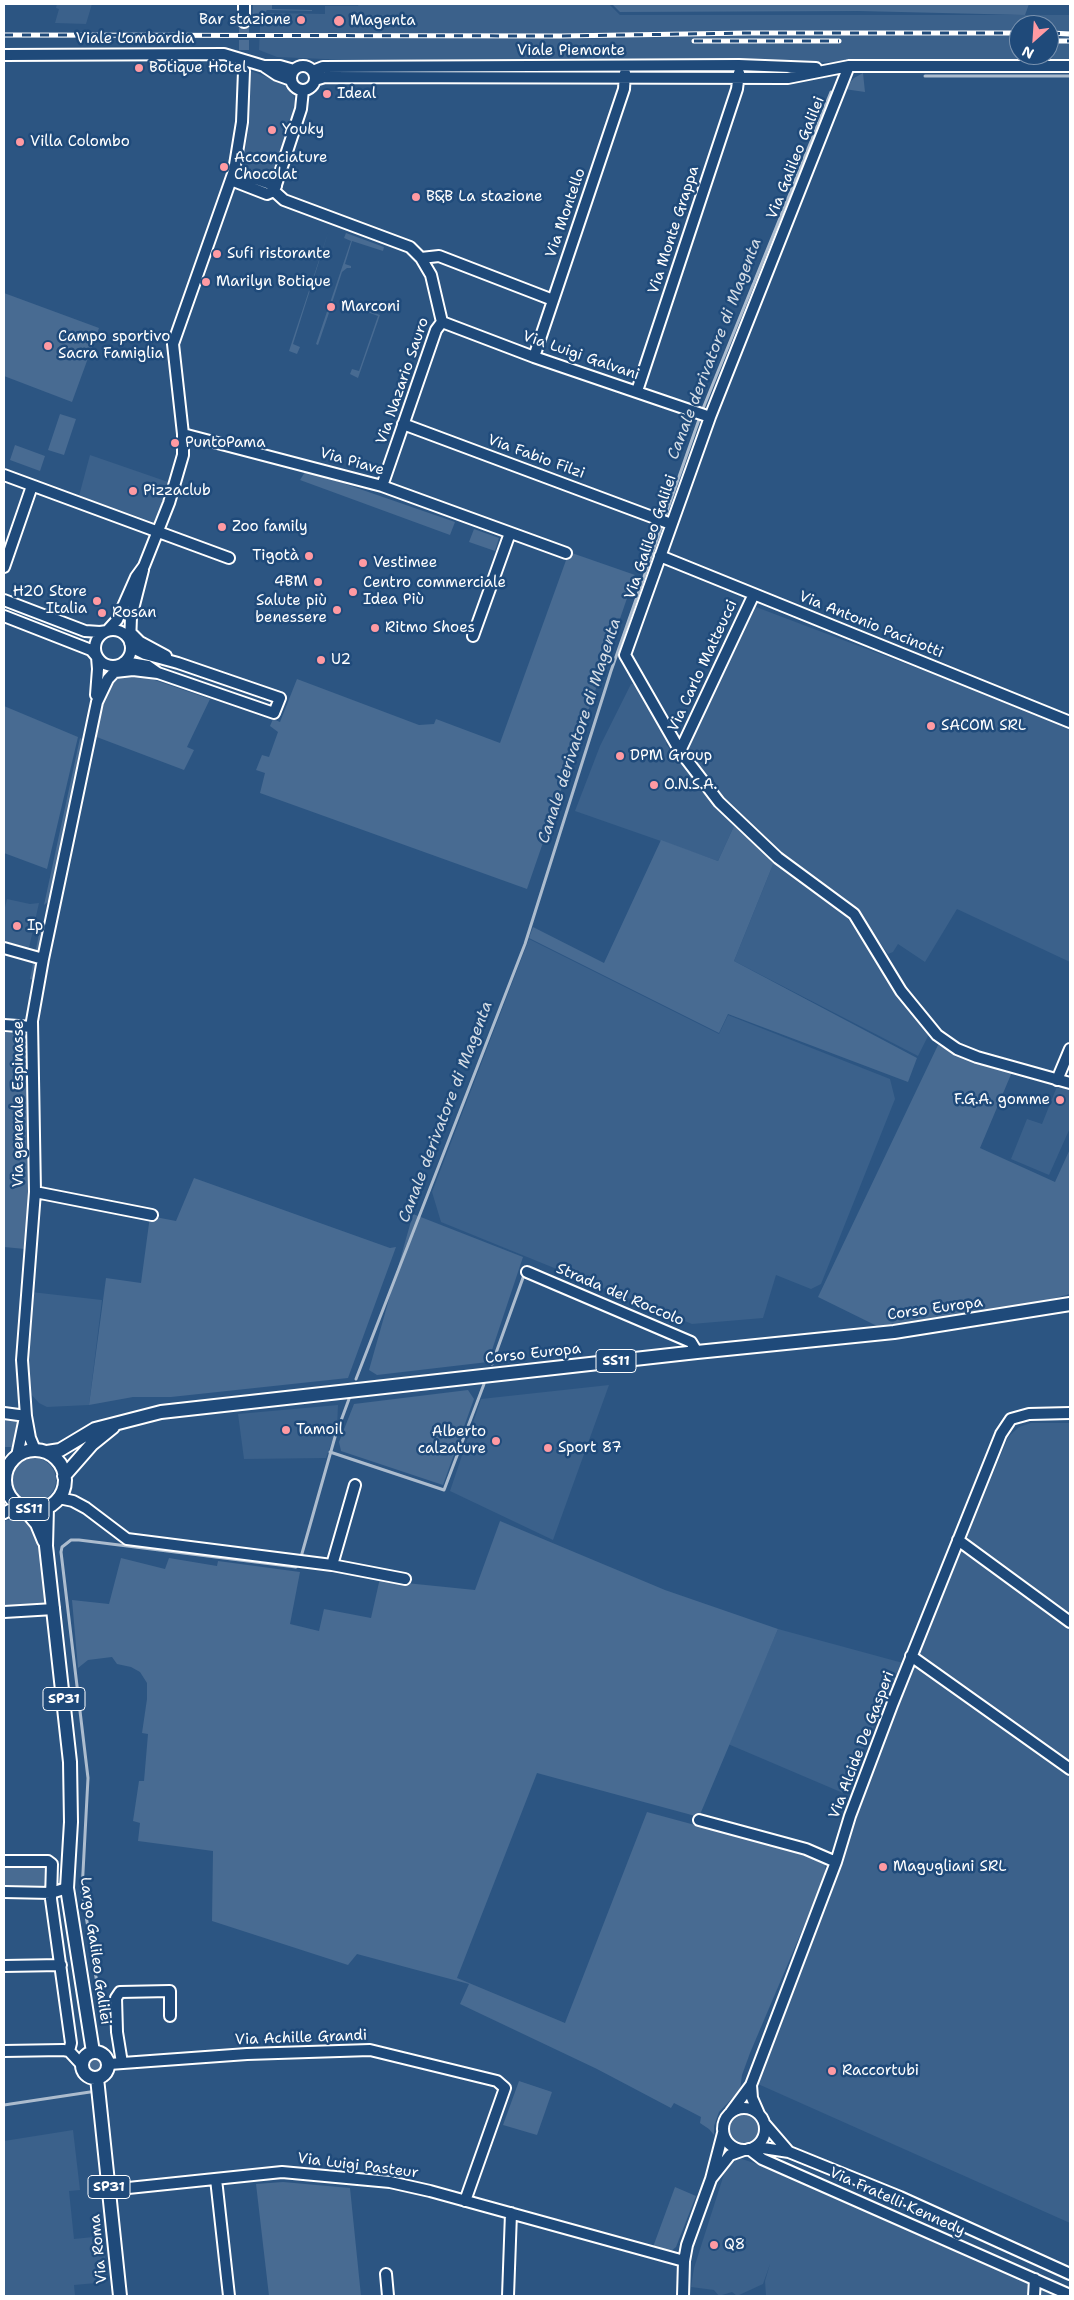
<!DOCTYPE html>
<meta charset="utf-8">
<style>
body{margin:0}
#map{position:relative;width:1074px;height:2300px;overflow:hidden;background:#2c5582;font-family:"Shantell Sans",sans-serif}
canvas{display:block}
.frame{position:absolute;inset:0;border:5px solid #fff;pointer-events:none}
.north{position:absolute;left:1009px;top:15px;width:50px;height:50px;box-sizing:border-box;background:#1f4a7a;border:1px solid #7992af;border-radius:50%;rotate:206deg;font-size:14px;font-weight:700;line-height:20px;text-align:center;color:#fff}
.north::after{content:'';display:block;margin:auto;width:18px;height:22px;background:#ff9aa2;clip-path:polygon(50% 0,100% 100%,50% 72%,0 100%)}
</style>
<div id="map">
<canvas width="1074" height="2300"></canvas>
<div class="frame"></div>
<div class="north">N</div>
</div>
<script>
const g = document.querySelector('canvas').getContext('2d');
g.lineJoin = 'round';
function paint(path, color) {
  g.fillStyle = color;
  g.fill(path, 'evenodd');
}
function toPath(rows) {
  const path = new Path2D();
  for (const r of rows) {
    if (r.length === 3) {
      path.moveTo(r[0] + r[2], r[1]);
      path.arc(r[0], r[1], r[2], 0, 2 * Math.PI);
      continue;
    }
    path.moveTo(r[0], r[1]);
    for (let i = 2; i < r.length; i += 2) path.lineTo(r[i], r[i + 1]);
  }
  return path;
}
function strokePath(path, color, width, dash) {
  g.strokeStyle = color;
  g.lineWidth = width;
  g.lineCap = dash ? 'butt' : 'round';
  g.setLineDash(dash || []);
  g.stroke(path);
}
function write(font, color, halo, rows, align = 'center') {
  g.font = font + ' "Shantell Sans",sans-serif';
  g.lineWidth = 5;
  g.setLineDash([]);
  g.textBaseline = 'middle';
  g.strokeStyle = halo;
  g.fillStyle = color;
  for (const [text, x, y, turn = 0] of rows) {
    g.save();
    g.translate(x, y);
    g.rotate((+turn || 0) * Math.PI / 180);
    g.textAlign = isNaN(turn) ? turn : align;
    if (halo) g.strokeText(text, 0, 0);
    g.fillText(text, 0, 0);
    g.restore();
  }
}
paint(toPath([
 [57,4,92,4,86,24,55,23,59,9,56,8],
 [359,4,609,4,620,15,1070,15,1070,62,542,62,325,59,277,57,259,50,260,25,269,13,325,14,325,6,358,6],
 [1019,25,1049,25,1049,55,1019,55],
 [251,71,285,84,291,90,295,100,296,109,278,172,272,177,266,177,249,171,243,163,249,125],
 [90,455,171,483,156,523,79,496],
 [756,607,1070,726,1070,962,957,909,925,962,898,944,893,952,888,954,854,907,779,852,722,800,689,756,688,748,754,608],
 [631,684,634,684,668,740,666,744,673,754,677,754,709,797,734,826,718,861,575,811,600,746],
 [774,862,844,913,905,1004,929,1034,918,1056,734,961],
 [7,899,30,904,39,903,29,948,4,941,4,911],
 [529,939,719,1034,728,1015,890,1079,895,1099,821,1284,811,1289,776,1275,763,1318,692,1324,441,1222,432,1192],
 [1058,1084,1070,1086,1070,1128,1049,1175,1011,1159,1027,1119,1042,1124],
 [31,1292,102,1300,89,1405,47,1407,39,1403,28,1391],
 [609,1385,553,1540,450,1491,481,1399],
 [338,1405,337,1428,326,1458,244,1459,238,1414],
 [1031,1423,1070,1423,1070,2223,758,2084,841,1865,857,1809,872,1769,1008,1437,1019,1427],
 [778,1629,903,1663,843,1793,728,1744],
 [73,2130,80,2190,69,2191,74,2239,103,2236,107,2282,74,2285,75,2296,4,2296,4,2141],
 [739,2158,799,2178,1065,2296,766,2296,765,2281,770,2264,763,2284,737,2296,732,2292,719,2296,714,2290,691,2287,694,2268,725,2171,729,2163]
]), '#3b618b');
paint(toPath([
 [253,4,272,4,272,9,312,10,312,11,267,10,257,21,252,22],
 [612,4,1029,4,1025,15,859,11,620,12],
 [863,73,865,92,844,89,854,78],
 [328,233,293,344,300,347,297,354,289,351],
 [346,233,384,247,383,251,352,241,345,264,351,266,351,268,347,268,342,272,332,303,336,308,331,307,318,345,316,344,351,241,344,238],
 [4,293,99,328,72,402,4,376],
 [340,300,380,315,358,378,350,374,352,369,359,371,378,316,341,302],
 [60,414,76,419,64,455,48,450],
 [15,445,45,456,40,471,10,460],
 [308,471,455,522,450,535,300,480,305,472],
 [474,529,499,538,495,551,469,542],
 [569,552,635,575,527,889,260,793,265,773,256,770,262,755,269,757,278,732,270,726,273,719,280,722,297,679,419,725,434,724,436,719,500,743],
 [137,674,210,699,187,747,194,750,184,770,94,736,103,696,112,680,118,676],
 [4,706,78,737,47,869,4,853],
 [80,738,82,739,51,899,44,905],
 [734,826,774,862,734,961,917,1058,908,1082,728,1014,719,1033,529,938,533,927,604,963,661,840,718,861],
 [41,924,45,924,34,980,30,979],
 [4,1033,27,1033,30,1201,25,1249,4,1247],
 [938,1045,973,1061,1012,1072,980,1148,1055,1182,1070,1149,1070,1294,1033,1304,877,1326,818,1297],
 [194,1178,390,1248,396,1247,348,1378,171,1397,133,1397,89,1405,106,1278,141,1283,150,1216,176,1221],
 [413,1214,523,1257,488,1362,377,1375,369,1370],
 [468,1390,474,1399,443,1485,341,1451,339,1442,354,1404],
 [4,1418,16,1419,20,1423,15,1445,12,1447,4,1447],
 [34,1480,22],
 [20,1517,26,1518,39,1536,47,1605,4,1608,4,1521],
 [500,1521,665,1590,778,1629,699,1817,537,1773,457,1978,565,2023,647,1812,802,1854,825,1865,826,1874,750,2053,742,2075,740,2090,719,2112,714,2126,714,2135,709,2129,700,2123,701,2117,674,2103,671,2108,597,2069,460,2004,469,1984,357,1954,348,1965,212,1921,213,1851,138,1841,140,1823,133,1821,139,1781,144,1781,148,1734,142,1733,147,1699,147,1683,140,1672,131,1667,117,1664,112,1657,88,1660,78,1668,72,1600,109,1604,121,1558,165,1569,169,1558,217,1566,218,1561,300,1572,290,1624,319,1631,324,1609,371,1618,380,1578,406,1583,475,1590],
 [4,1866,46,1866,45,1886,4,1886],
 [95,2066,8],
 [519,2081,552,2092,537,2135,503,2125],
 [743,2129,15],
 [283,2182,350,2188,361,2296,269,2296,256,2184],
 [675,2187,696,2196,676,2247,670,2252,653,2247]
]), '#486b92');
strokePath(toPath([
 [925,76,1070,76],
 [492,1364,524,1275],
 [356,1379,525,944,611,671,702,411,831,92],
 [330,1452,444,1490,484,1384],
 [102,2014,82,1891,88,1778,61,1552,62,1547,71,1540,79,1540,296,1567,299,1564,335,1437,349,1399],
 [4,2105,90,2092]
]), '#acbcce', 3);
strokePath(toPath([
 [244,50,244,22]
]), '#4c6e95', 10, [10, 5]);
const minor = toPath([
 [244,4,244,22],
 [4,55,224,54,264,66,280,66,294,70],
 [303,78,12],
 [849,66,710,417,625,655,680,751,719,802,778,858,854,914,901,991,937,1035,957,1049,977,1057,1070,1083],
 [265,67,277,75,291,80],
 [313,71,323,67,739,65,816,68],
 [315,80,325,77,788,78,849,66,1070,66],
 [234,171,276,186],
 [231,180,267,194,274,191,301,109,303,90],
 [274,191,284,200,410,247,421,258,431,275,442,322,436,330,382,486],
 [421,258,439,256,553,300],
 [442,322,534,357,710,417],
 [534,357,624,89,625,73],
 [637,391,737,89,739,73],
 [403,424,671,524],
 [183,434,382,486,566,553],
 [4,475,229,558],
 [660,556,1070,722],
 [4,567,32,486],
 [4,600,85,631,100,632,107,631,117,620,136,577,144,566,169,503,183,455,183,434,173,344,234,171,242,122,244,71],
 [4,616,91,650,97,657,98,669,96,695],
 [113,648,18],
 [130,632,140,642,166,656],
 [473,636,510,533],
 [115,672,133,670,158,673,274,713,280,698,178,663,145,654,135,649,130,643,131,617,143,570],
 [680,751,754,594],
 [4,948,43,959],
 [4,1025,32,1027],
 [1057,1080,1070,1049],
 [35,1192,152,1215],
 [527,1272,691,1342,697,1352],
 [4,1413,26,1416],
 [35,1450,30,1438,26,1416,22,1360,35,1192,32,1021,43,959,97,702,108,679,124,662,148,666,158,673],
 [17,1456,24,1422],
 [4,1484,5,1482],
 [59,1498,73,1501,86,1508,127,1539,332,1565,405,1579],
 [4,1513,19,1505],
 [958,1540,1070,1622],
 [332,1565,355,1485],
 [4,1612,54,1609],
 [911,1656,1070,1769],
 [699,1820,806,1849,836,1862],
 [4,1861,48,1861,52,1864,51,1899,71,2043,69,2051],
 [4,1892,51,1893,67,1888],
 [4,1966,61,1965],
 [4,2051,63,2050,69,2051,82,2065],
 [122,2063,117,2032,116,1998,120,1992,170,1991,170,2016],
 [109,2064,247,2054,370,2050,497,2081,505,2088,465,2201],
 [751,2085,836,1862,850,1816,892,1705,1001,1434,1011,1419,1029,1414,1070,1413],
 [744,2129,21],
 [731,2112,751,2085,752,2098,759,2114],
 [723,2133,711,2179,730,2155,744,2150],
 [749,2149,762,2159,1070,2295],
 [750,2149,763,2148,789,2152,764,2123],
 [789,2152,900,2197,1070,2274],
 [216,2179,229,2296],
 [109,2190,282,2172,390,2182,430,2191,684,2261],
 [386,2274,388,2296],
 [508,2296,511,2213],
 [683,2296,684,2261,687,2245,711,2179],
 [1034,2296,1035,2279]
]);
const major = toPath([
 [35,1480,30],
 [47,1452,60,1450,95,1429,161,1412,697,1352,894,1332,1070,1304],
 [64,1476,92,1444,113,1427],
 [23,1507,37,1524,44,1541],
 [47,1507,46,1546,70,1762,71,1822,67,1888,93,2052],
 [95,2065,13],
 [97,2078,120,2296]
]);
strokePath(minor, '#fff', 14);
strokePath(major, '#fff', 16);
strokePath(minor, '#1f4a7a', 10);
strokePath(major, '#1f4a7a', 12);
const rail = toPath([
 [1051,33,1070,34],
 [4,35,561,36,749,33,1019,33],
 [694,41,839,41],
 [1049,41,1070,41]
]);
strokePath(rail, '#fff', 5);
strokePath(rail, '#1f4a7a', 3, [9]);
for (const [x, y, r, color] of [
 [301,20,5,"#ff9aa2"],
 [339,21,6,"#ff9aa2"],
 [139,68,5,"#ff9aa2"],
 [327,94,5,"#ff9aa2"],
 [272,130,5,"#ff9aa2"],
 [20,142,5,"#ff9aa2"],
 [224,167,5,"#ff9aa2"],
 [416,197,5,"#ff9aa2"],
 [217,254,5,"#ff9aa2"],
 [206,282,5,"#ff9aa2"],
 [331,307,5,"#ff9aa2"],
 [48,346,5,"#ff9aa2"],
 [175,443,5,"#ff9aa2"],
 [133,491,5,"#ff9aa2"],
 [222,527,5,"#ff9aa2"],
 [309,556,5,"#ff9aa2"],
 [363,563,5,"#ff9aa2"],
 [318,582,5,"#ff9aa2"],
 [353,592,5,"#ff9aa2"],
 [97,601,5,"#ff9aa2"],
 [337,610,5,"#ff9aa2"],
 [102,613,5,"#ff9aa2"],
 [375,628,5,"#ff9aa2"],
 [321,660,5,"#ff9aa2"],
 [931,726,5,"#ff9aa2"],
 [620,756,5,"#ff9aa2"],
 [654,785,5,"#ff9aa2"],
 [17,926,5,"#ff9aa2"],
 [1060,1100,5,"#ff9aa2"],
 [286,1430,5,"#ff9aa2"],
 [496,1441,5,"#ff9aa2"],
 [548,1448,5,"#ff9aa2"],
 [883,1867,5,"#ff9aa2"],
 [832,2071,5,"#ff9aa2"],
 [714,2245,5,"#ff9aa2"]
]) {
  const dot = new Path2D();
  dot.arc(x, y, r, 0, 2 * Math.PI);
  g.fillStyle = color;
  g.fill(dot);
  strokePath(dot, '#1f4a7a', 2);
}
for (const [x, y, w] of [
 [616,1361,40],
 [29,1509,40],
 [64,1699,42],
 [109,2187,42]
]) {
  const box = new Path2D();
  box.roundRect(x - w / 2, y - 11.5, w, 23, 4);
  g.fillStyle = '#1f4a7a';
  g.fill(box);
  strokePath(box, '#fff', 1);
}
write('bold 14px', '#fff', null, [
 ["SS11",616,1361],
 ["SS11",29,1509],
 ["SP31",64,1699],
 ["SP31",109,2187]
]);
write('15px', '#fff', '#1f4a7a', [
 ["Bar stazione",291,20,"right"],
 ["Magenta",350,21],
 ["Botique Hotel",149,68],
 ["Ideal",337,94],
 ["Youky",282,130],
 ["Villa Colombo",30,142],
 ["Acconciature",234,158],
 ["Chocolat",234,175],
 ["B&B La stazione",426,197],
 ["Sufi ristorante",227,254],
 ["Marilyn Botique",216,282],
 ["Marconi",341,307],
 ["Campo sportivo",58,337],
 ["Sacra Famiglia",58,354],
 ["PuntoPama",185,443],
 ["Pizzaclub",143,491],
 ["Zoo family",232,527],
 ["Tigotà",299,556,"right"],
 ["Vestimee",373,563],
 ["4BM",308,582,"right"],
 ["Centro commerciale",363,583],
 ["Idea Più",363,600],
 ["H2O Store",87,592,"right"],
 ["Italia",87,609,"right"],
 ["Salute più",327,601,"right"],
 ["benessere",327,618,"right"],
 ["Rosan",112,613],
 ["Ritmo Shoes",385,628],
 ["U2",331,660],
 ["SACOM SRL",941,726],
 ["DPM Group",630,756],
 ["O.N.S.A.",664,785],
 ["Ip",27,926],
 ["F.G.A. gomme",1050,1100,"right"],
 ["Tamoil",296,1430],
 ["Alberto",486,1432,"right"],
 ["calzature",486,1449,"right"],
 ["Sport 87",558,1448],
 ["Magugliani SRL",893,1867],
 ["Raccortubi",842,2071],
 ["Q8",724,2245]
], 'left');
write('15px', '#fff', '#1f4a7a', [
 ["Viale Lombardia",135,39],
 ["Viale Piemonte",571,51],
 ["Via Galileo Galilei",796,158,-68],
 ["Via Montello",566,213,-71],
 ["Via Monte Grappa",674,230,-72],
 ["Via Luigi Galvani",581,356,19],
 ["Via Nazario Sauro",403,381,-71],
 ["Via Fabio Filzi",536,457,20],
 ["Via Piave",352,462,16],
 ["Via Galileo Galilei",651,537,-71],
 ["Via Antonio Pacinotti",871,625,22],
 ["Via Carlo Matteucci",703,666,-65],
 ["Via generale Espinasse",19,1104,-90],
 ["Strada del Roccolo",620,1295,23],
 ["Corso Europa",935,1309,-8],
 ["Corso Europa",533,1354,-6],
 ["Via Alcide De Gasperi",862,1745,-69],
 ["Largo Galileo Galilei",95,1951,82],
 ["Via Achille Grandi",301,2038,-2],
 ["Via Luigi Pasteur",358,2166,7],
 ["Via Fratelli Kennedy",897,2202,24],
 ["Via Roma",99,2249,-96]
]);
write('italic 16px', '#d5dde6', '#1f4a7a', [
 ["Canale derivatore di Magenta",715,349,-69],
 ["Canale derivatore di Magenta",580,731,-72],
 ["Canale derivatore di Magenta",446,1112,-69]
]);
</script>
